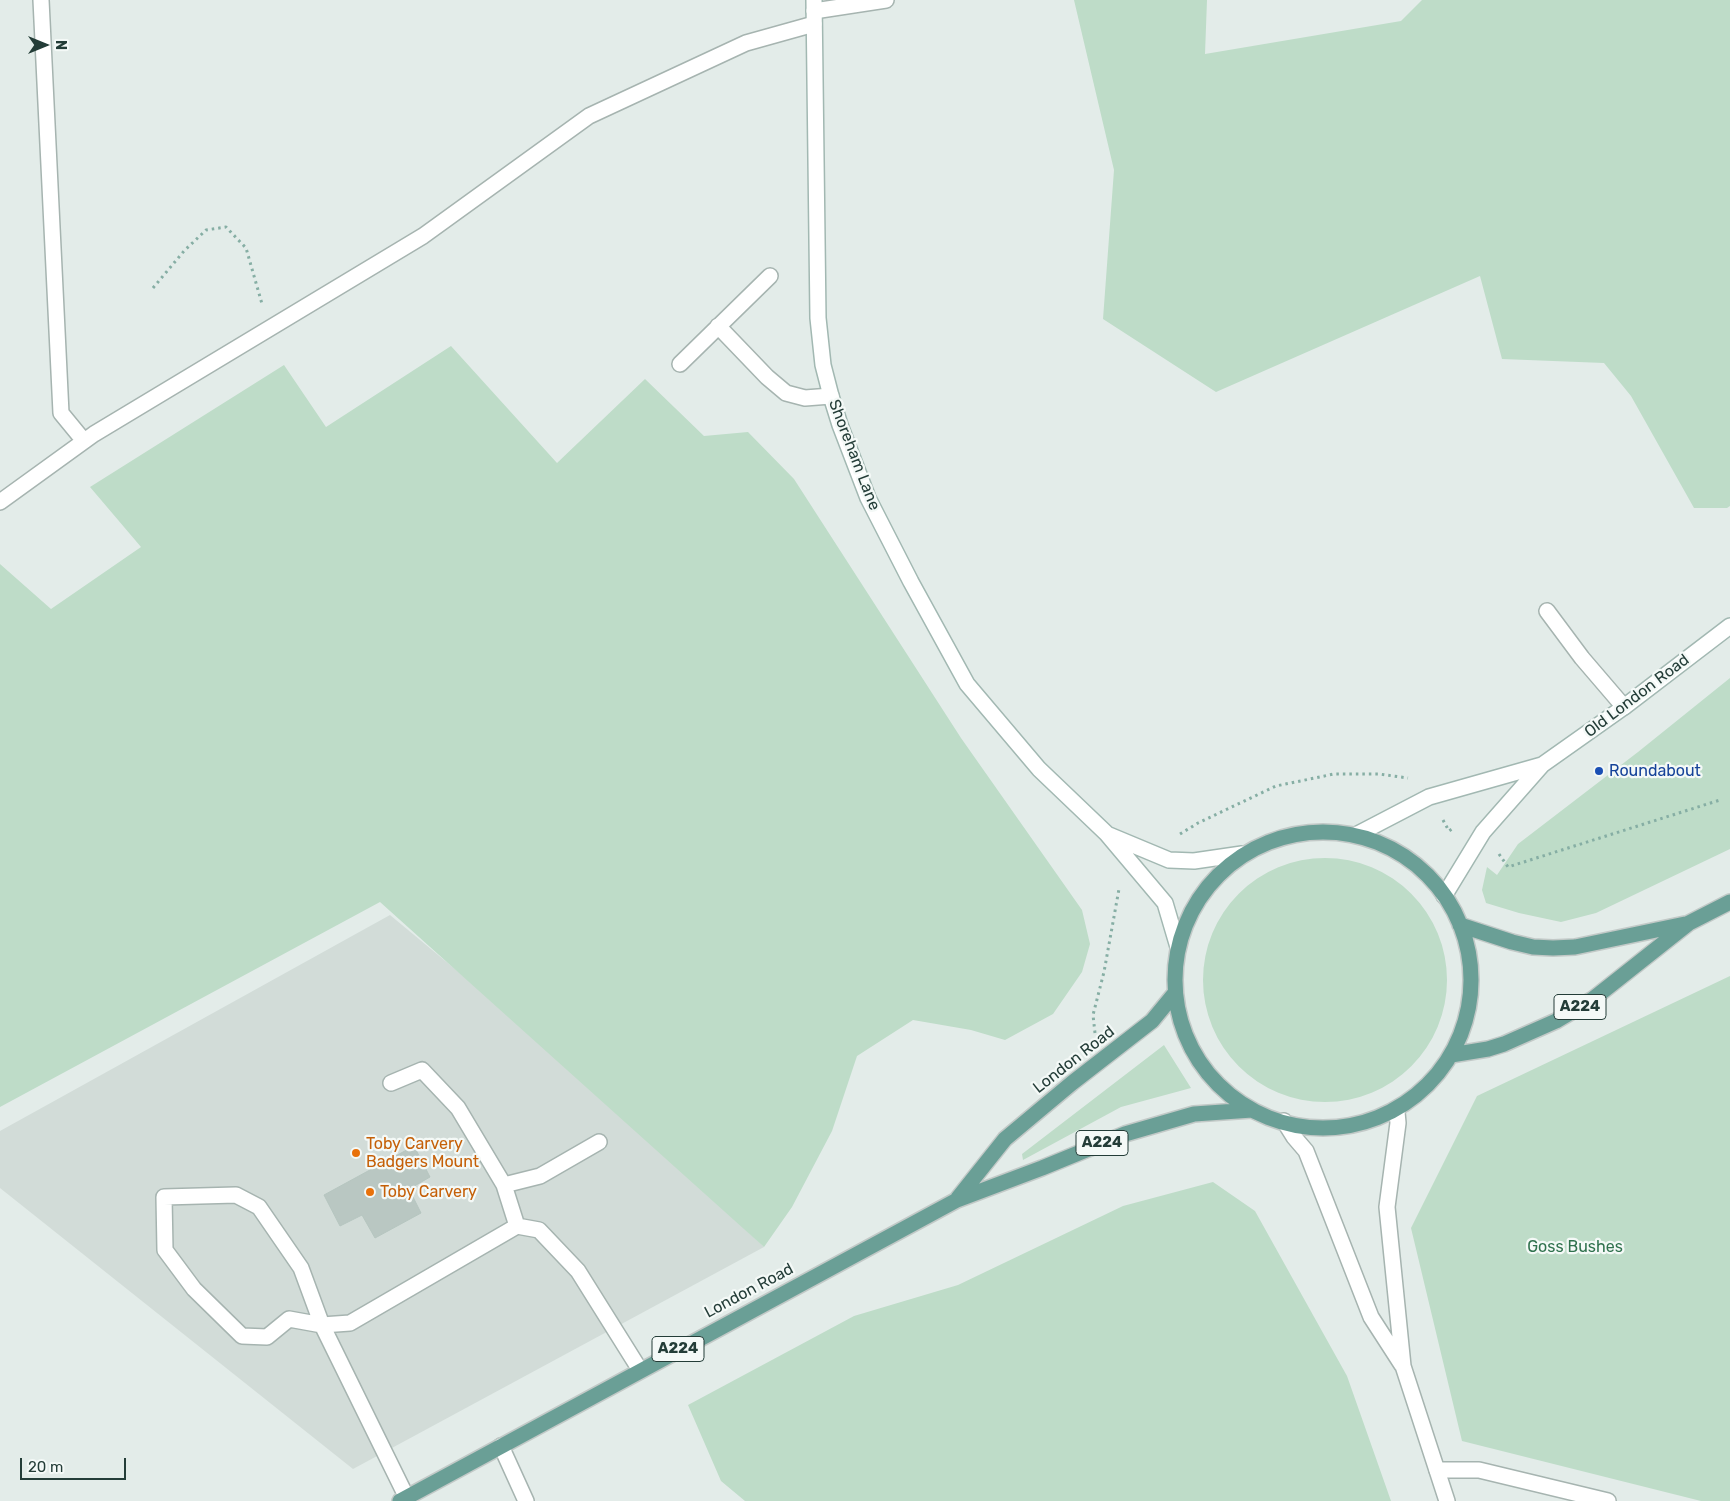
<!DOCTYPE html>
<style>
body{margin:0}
#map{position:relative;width:1730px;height:1501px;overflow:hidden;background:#e3ece9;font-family:Rubik,sans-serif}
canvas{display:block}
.north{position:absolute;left:20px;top:20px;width:50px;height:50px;-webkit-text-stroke:4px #f4f9f7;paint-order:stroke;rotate:90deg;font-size:14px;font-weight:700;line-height:20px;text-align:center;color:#243d38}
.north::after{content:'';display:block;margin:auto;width:18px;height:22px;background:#243d38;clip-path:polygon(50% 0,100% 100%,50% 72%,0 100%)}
.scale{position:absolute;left:20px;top:1458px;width:106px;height:22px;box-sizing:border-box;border:2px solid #243d38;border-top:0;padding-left:6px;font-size:15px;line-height:18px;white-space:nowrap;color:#243d38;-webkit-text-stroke:4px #f4f9f7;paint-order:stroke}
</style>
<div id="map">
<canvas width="1730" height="1501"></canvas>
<div class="north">N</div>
<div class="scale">20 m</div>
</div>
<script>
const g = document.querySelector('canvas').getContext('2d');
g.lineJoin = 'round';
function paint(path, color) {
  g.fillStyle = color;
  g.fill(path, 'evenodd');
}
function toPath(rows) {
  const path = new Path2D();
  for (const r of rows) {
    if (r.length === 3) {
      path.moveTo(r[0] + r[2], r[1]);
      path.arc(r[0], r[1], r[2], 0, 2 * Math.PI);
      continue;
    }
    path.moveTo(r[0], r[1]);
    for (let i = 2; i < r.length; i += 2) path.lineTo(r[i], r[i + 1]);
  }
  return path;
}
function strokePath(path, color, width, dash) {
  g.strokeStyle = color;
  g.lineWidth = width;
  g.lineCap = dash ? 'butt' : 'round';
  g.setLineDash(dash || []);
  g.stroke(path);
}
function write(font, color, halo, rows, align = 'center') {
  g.font = font + ' Rubik,sans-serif';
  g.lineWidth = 4.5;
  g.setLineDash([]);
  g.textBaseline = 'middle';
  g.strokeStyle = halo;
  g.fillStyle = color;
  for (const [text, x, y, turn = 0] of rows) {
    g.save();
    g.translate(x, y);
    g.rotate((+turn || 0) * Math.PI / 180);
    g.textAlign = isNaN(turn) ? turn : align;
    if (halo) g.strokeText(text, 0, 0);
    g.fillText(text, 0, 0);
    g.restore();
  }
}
paint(toPath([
 [390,915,603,1092,764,1247,353,1469,0,1188,0,1131]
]), '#d2dcd8');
paint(toPath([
 [1074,0,1207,0,1205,54,1401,21,1422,0,1730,0,1730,506,1727,508,1694,508,1631,396,1604,363,1502,359,1480,276,1216,392,1103,319,1114,170],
 [451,346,557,463,645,379,704,436,748,432,794,479,961,738,1082,910,1090,944,1082,972,1053,1014,1005,1040,971,1030,913,1020,857,1056,832,1131,792,1207,764,1247,380,902,0,1107,0,564,51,609,141,547,90,487,284,365,326,427],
 [1730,678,1730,849,1596,913,1561,922,1519,913,1486,903,1482,890,1487,867,1497,875,1518,844,1638,752],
 [1325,980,122],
 [1730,976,1730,1501,1701,1501,1462,1441,1411,1228,1477,1096],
 [1164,1045,1191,1088,1121,1107,1023,1160,1022,1154],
 [1213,1182,1255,1211,1347,1376,1391,1501,745,1501,721,1481,688,1405,854,1316,958,1285,1123,1206]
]), '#bedcc8');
const building = toPath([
 [414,1146,430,1177,409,1189,421,1213,375,1238,362,1215,340,1226,324,1195,414,1146]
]);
paint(building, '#b9c7c2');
strokePath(building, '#b6c6c0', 1);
const lane = toPath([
 [41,0,61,413,84,441],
 [814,11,886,0],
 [718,326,767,377,786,393,805,398,831,396],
 [680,364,770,276],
 [0,502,94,434,423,236,589,116,746,43,814,24],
 [1547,611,1582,658,1624,707],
 [391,1083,422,1070,458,1108,504,1185,517,1226],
 [504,1185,540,1176,599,1142],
 [501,1446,526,1501],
 [1437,1470,1479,1470,1608,1501],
 [407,1498,322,1325,301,1268,259,1207,236,1195,164,1197,165,1250,194,1289,242,1336,267,1337,289,1319,322,1325,350,1323,517,1226,539,1230,578,1271,640,1370]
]);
const street = toPath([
 [1397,1112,1398,1123,1387,1207,1403,1366,1447,1501],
 [1284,1121,1294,1137,1306,1151,1371,1317,1402,1365]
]);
const secondary = toPath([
 [814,0,818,318,823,365,831,396,840,425,868,498,911,582,967,684,1039,769,1106,833,1165,903,1178,947],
 [1109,835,1169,860,1194,861,1242,854],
 [1356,835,1429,797,1542,765],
 [1444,896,1483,832,1542,765,1624,707,1730,626]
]);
const primary = toPath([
 [1323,980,148],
 [1460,925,1512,942,1533,947,1553,948,1575,947,1685,924],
 [1451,1055,1488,1049,1504,1044,1556,1021,1593,999,1689,923,1730,902],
 [958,1198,1005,1139,1072,1083,1152,1021,1175,993],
 [400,1501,957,1200,1042,1168,1125,1134,1194,1114,1252,1110]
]);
strokePath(lane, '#a6b4b0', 18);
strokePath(street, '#a6b4b0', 18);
strokePath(secondary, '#a2b8b2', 18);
strokePath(primary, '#c2c9c7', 18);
strokePath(toPath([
 [153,288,184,251,206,230,226,227,246,248,262,304],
 [1443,820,1449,831,1452,829],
 [1180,834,1198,823,1276,786,1334,774,1379,774,1408,778],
 [1499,854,1508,867,1720,800],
 [1095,1033,1093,1015,1104,972,1119,889]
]), '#86aea4', 3, [2.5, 4]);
strokePath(lane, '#fff', 15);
strokePath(street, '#fff', 15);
strokePath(secondary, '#fff', 15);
strokePath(primary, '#6a9f96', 15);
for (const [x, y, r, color] of [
 [1599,771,5,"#1a4fb4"],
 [356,1153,5,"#e8710a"],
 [370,1192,5,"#e8710a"]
]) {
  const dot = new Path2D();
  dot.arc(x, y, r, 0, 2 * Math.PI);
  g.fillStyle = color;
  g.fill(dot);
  strokePath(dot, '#f4f9f7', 2);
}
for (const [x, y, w] of [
 [1580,1007,52],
 [1102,1143,52],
 [678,1349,52]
]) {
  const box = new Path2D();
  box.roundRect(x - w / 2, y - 12.5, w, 25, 4);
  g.fillStyle = '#f4f9f7';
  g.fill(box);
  strokePath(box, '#243d38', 1);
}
write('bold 15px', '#243d38', null, [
 ["A224",1580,1007],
 ["A224",1102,1143],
 ["A224",678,1349]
]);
write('16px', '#243d38', '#f4f9f7', [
 ["Shoreham Lane",854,455,69],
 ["Old London Road",1637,696,-37],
 ["London Road",1074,1060,-38],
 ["London Road",749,1291,-28]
]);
write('16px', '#164399', '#f4f9f7', [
 ["Roundabout",1609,771]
], 'left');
write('16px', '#c56008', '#f4f9f7', [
 ["Toby Carvery",366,1144],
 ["Badgers Mount",366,1162],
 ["Toby Carvery",380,1192]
], 'left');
write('16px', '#30724e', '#f4f9f7', [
 ["Goss Bushes",1575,1247]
]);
</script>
